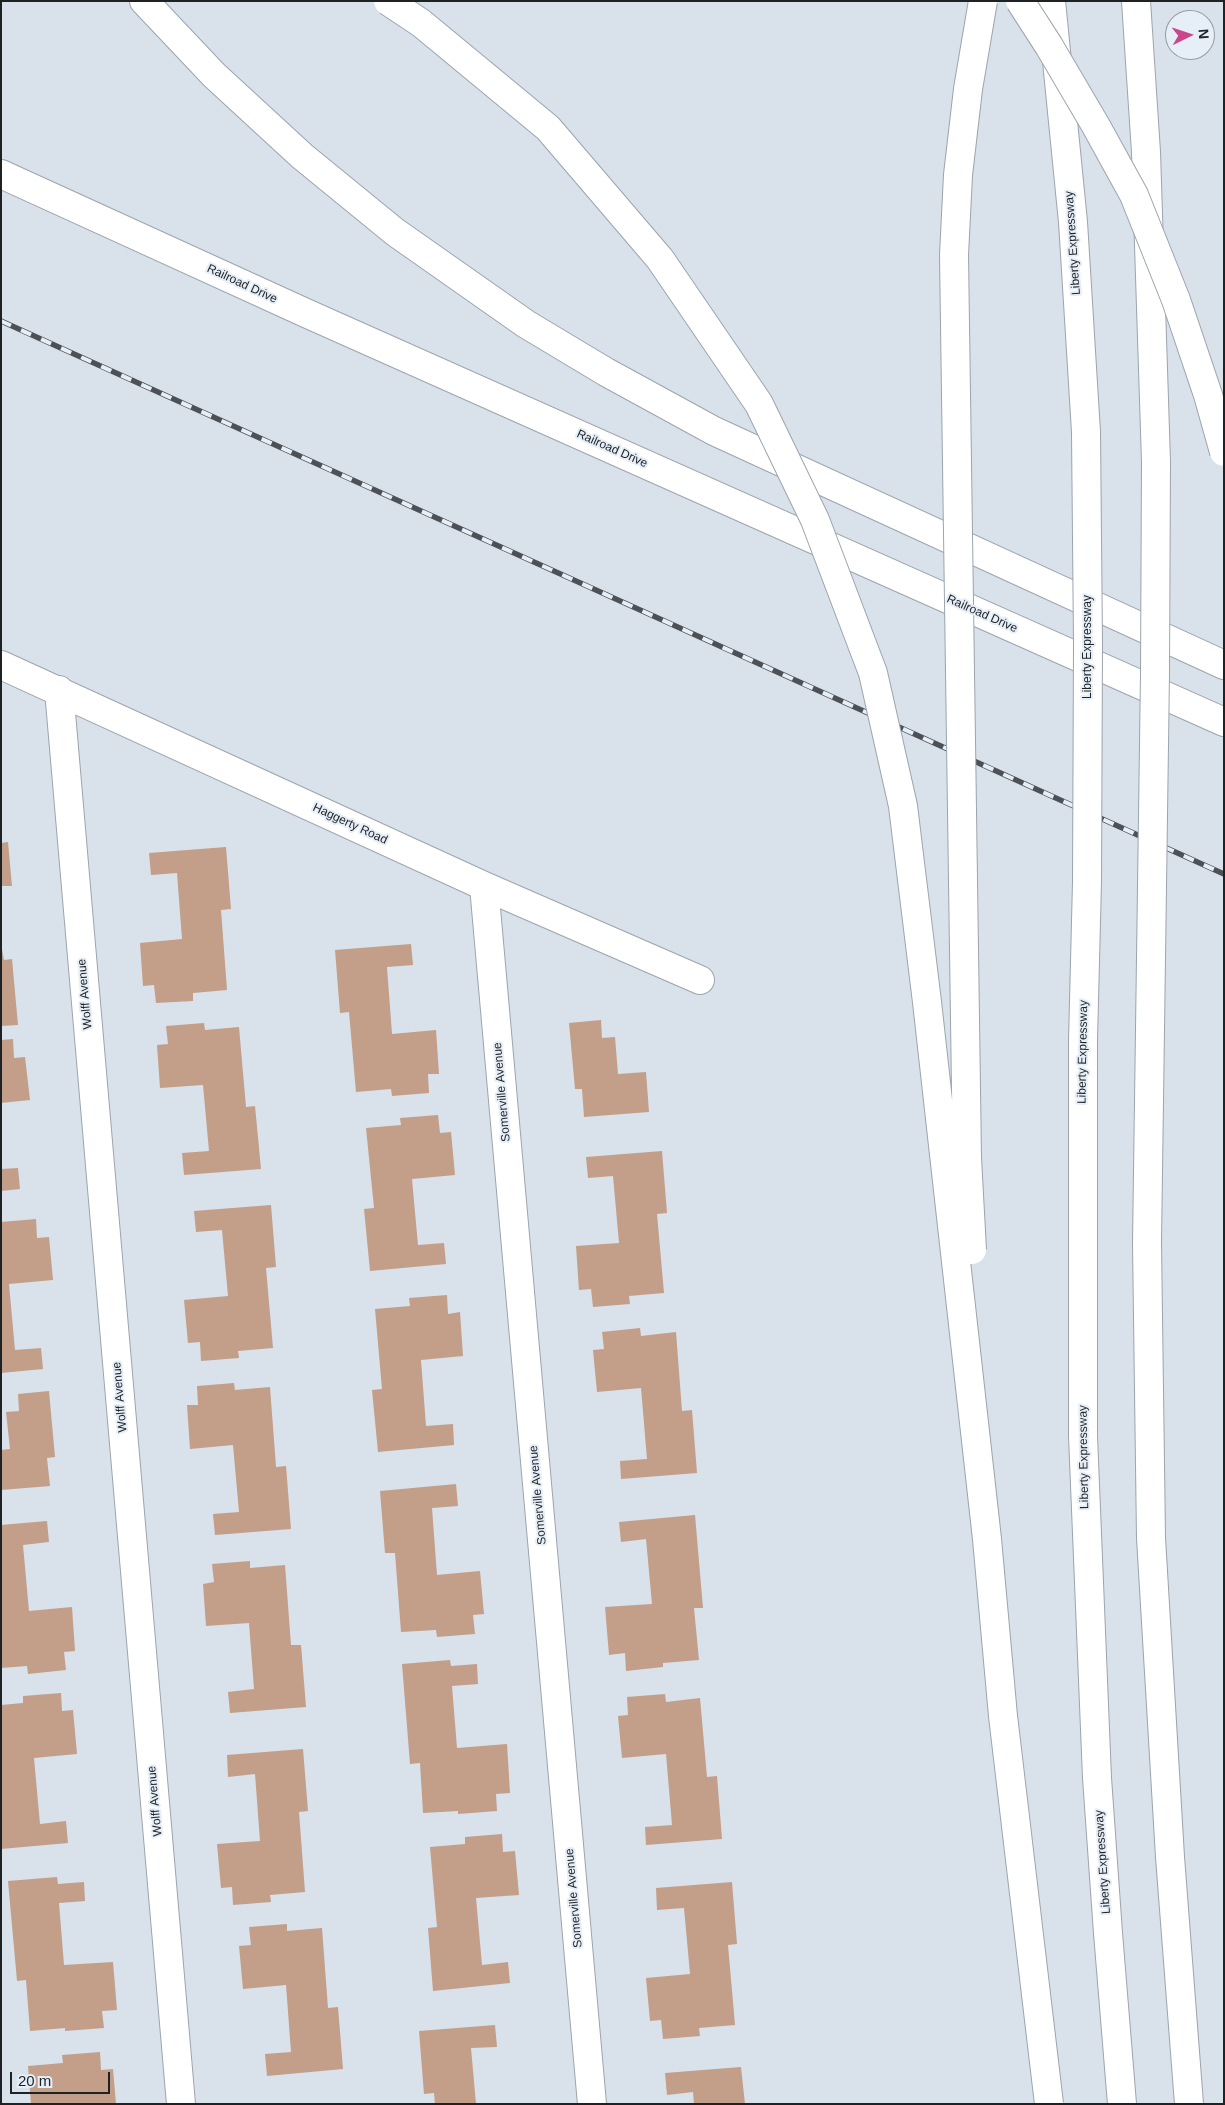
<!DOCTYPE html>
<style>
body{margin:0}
#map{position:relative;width:1225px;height:2105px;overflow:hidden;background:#d9e1eb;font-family:Helvetica,sans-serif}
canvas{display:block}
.frame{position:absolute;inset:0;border:2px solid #1f2225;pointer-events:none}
.north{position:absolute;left:1165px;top:10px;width:50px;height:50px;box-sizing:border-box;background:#e6eef8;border:1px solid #969ca4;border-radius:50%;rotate:86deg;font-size:14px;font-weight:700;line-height:20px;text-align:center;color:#1f2225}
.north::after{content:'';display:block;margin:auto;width:18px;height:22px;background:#cb478c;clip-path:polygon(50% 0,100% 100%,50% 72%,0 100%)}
.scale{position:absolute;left:10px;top:2072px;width:100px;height:22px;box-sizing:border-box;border:2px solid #1f2225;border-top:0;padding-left:6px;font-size:15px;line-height:18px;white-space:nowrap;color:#1f2225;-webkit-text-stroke:4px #e6eef8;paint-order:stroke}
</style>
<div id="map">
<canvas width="1225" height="2105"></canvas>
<div class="frame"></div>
<div class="north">N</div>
<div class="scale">20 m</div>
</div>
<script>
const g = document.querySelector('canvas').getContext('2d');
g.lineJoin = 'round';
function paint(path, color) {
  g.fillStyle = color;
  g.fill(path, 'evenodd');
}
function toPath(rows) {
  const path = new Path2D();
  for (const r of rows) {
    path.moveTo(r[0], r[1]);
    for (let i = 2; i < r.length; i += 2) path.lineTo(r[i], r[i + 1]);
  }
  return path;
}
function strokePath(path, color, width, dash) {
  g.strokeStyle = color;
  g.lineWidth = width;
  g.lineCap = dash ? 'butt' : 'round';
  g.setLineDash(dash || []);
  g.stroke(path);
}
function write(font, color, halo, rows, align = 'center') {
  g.font = font + ' Helvetica,sans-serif';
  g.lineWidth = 4;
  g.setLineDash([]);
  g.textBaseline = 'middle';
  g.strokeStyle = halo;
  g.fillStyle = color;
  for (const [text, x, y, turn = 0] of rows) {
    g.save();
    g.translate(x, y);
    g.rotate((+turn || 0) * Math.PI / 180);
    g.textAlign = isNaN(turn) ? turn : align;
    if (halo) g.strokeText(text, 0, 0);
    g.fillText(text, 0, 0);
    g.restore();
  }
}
paint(toPath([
 [8,842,12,886,1,886,1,843],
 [226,847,231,909,221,910,227,990,193,993,193,1001,156,1003,154,985,143,986,140,943,182,939,177,873,151,875,149,853],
 [1,944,4,960,12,959,18,1025,1,1026],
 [411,944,413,965,387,967,392,1034,436,1030,439,1074,428,1074,429,1093,392,1096,391,1089,356,1092,349,1012,340,1013,335,950],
 [601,1020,602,1038,615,1037,618,1074,646,1072,649,1112,584,1117,582,1089,575,1089,569,1023],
 [204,1023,205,1030,239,1027,246,1107,255,1106,261,1169,184,1175,182,1153,209,1151,203,1085,160,1088,157,1045,168,1044,166,1026],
 [13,1039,14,1058,25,1057,30,1100,1,1103,1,1040],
 [438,1115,440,1133,451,1132,455,1175,412,1179,418,1245,444,1243,446,1264,370,1271,364,1209,374,1208,366,1128,401,1125,400,1118],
 [662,1151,667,1213,657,1214,664,1293,629,1296,630,1304,593,1307,591,1289,579,1290,576,1246,619,1243,613,1176,588,1178,586,1157],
 [18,1168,20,1189,1,1191,1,1169],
 [271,1205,276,1267,266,1268,273,1348,238,1351,239,1358,201,1361,200,1342,188,1343,184,1300,228,1296,222,1230,196,1232,194,1211],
 [36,1219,37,1238,49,1237,53,1280,9,1284,15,1350,41,1348,43,1369,1,1373,1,1222],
 [447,1295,448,1314,460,1312,463,1356,421,1360,426,1426,453,1424,454,1445,378,1452,372,1390,382,1389,375,1309,410,1306,409,1298],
 [640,1328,641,1336,676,1332,682,1411,692,1410,697,1473,621,1479,620,1461,647,1459,641,1388,597,1392,593,1350,604,1349,602,1332],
 [234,1383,235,1390,270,1387,276,1467,286,1466,291,1529,215,1535,213,1514,239,1512,233,1445,190,1449,187,1405,198,1405,197,1386],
 [49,1391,55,1457,47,1458,50,1486,1,1490,1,1450,10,1449,6,1412,19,1411,18,1394],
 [456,1484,458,1506,432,1508,437,1575,480,1571,484,1614,473,1615,475,1634,437,1637,436,1630,401,1632,395,1553,385,1553,380,1491],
 [695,1515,703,1608,694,1608,699,1660,663,1663,663,1667,626,1671,625,1653,609,1655,605,1607,652,1604,646,1539,621,1542,619,1522],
 [47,1521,49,1542,23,1545,29,1611,72,1607,75,1651,64,1652,66,1670,28,1674,27,1666,1,1668,1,1525],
 [250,1561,250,1568,285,1565,291,1645,301,1645,306,1707,230,1713,228,1692,254,1689,249,1623,206,1626,203,1584,214,1582,212,1564],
 [450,1660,451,1666,477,1664,478,1684,452,1686,457,1748,507,1744,510,1793,496,1794,497,1811,458,1814,458,1811,423,1813,420,1763,410,1764,402,1664],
 [61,1693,62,1711,73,1710,77,1754,34,1758,40,1824,66,1821,68,1843,1,1849,1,1705,23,1703,23,1696],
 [665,1694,666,1702,700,1698,707,1777,717,1776,722,1839,646,1845,645,1827,672,1825,666,1754,622,1758,618,1716,628,1715,627,1697],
 [303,1749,308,1811,299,1812,305,1892,270,1895,271,1902,233,1905,232,1887,221,1888,217,1844,260,1841,255,1774,228,1777,227,1755],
 [502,1834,503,1852,515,1851,519,1895,476,1898,482,1965,508,1962,510,1983,433,1991,428,1928,437,1927,430,1847,465,1844,465,1837],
 [57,1877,58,1884,84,1882,85,1901,59,1903,64,1965,113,1962,117,2010,102,2011,104,2028,65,2031,65,2028,30,2031,26,1980,17,1981,8,1881],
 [732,1882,737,1944,728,1945,735,2025,699,2028,700,2036,663,2039,661,2020,650,2021,646,1978,690,1974,684,1908,657,1910,656,1888],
 [287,1924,287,1931,322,1928,328,2008,338,2007,343,2069,267,2076,265,2054,291,2052,286,1985,243,1989,239,1946,251,1945,249,1927],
 [495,2025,497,2047,471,2048,476,2104,435,2104,434,2093,424,2094,419,2031],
 [100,2052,101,2070,113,2069,116,2104,31,2104,28,2066,63,2063,62,2055],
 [741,2067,745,2104,694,2104,693,2092,667,2095,665,2073]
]), '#c39e89');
const minor = toPath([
 [1,665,484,886,700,980],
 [59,690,181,2104],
 [484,886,592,2104]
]);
const secondary = toPath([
 [144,1,214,75,302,156,395,232,526,324,606,372,714,431,1224,665],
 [1,174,308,314,1224,722]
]);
const motorway = toPath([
 [1051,1,1073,222,1086,432],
 [1136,1,1146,152,1156,462]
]);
strokePath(minor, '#9ca4ad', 30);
strokePath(secondary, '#9ca4ad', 30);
strokePath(motorway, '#9ca4ad', 30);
strokePath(minor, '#fff', 28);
strokePath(secondary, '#fff', 28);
strokePath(motorway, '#fff', 28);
const rail = toPath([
 [1,321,1224,874]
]);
strokePath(rail, '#4d5156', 5.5);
strokePath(rail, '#e6eef8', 4, [11]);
const motorwayBridge = toPath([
 [388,1,421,23,548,128,660,259,759,404,815,520,873,673,903,806,927,1002,987,1539,1003,1716,1049,2104],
 [1020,1,1049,46,1096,126,1134,195,1176,300,1208,395,1224,452],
 [1086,432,1088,644,1087,882,1083,1041,1083,1436,1097,1778,1108,1933,1122,2104],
 [1156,462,1155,673,1147,1243,1151,1538,1170,1857,1189,2104],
 [972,1250,967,1158,954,255,958,175,968,89,983,1]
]);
strokePath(motorwayBridge, '#9ca4ad', 30, []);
strokePath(motorwayBridge, '#fff', 28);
write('12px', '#1f2225', '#e6eef8', [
 ["Liberty Expressway",1073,243,-94],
 ["Railroad Drive",242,284,25],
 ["Railroad Drive",612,449,24],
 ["Railroad Drive",982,614,24],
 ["Liberty Expressway",1088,647,-90],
 ["Haggerty Road",350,824,25],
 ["Wolff Avenue",85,994,-95],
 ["Liberty Expressway",1083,1052,-89],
 ["Somerville Avenue",502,1092,-95],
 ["Wolff Avenue",120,1397,-95],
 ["Liberty Expressway",1084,1457,-91],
 ["Somerville Avenue",538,1495,-95],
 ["Wolff Avenue",155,1801,-95],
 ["Liberty Expressway",1103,1862,-94],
 ["Somerville Avenue",574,1898,-95]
]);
</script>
